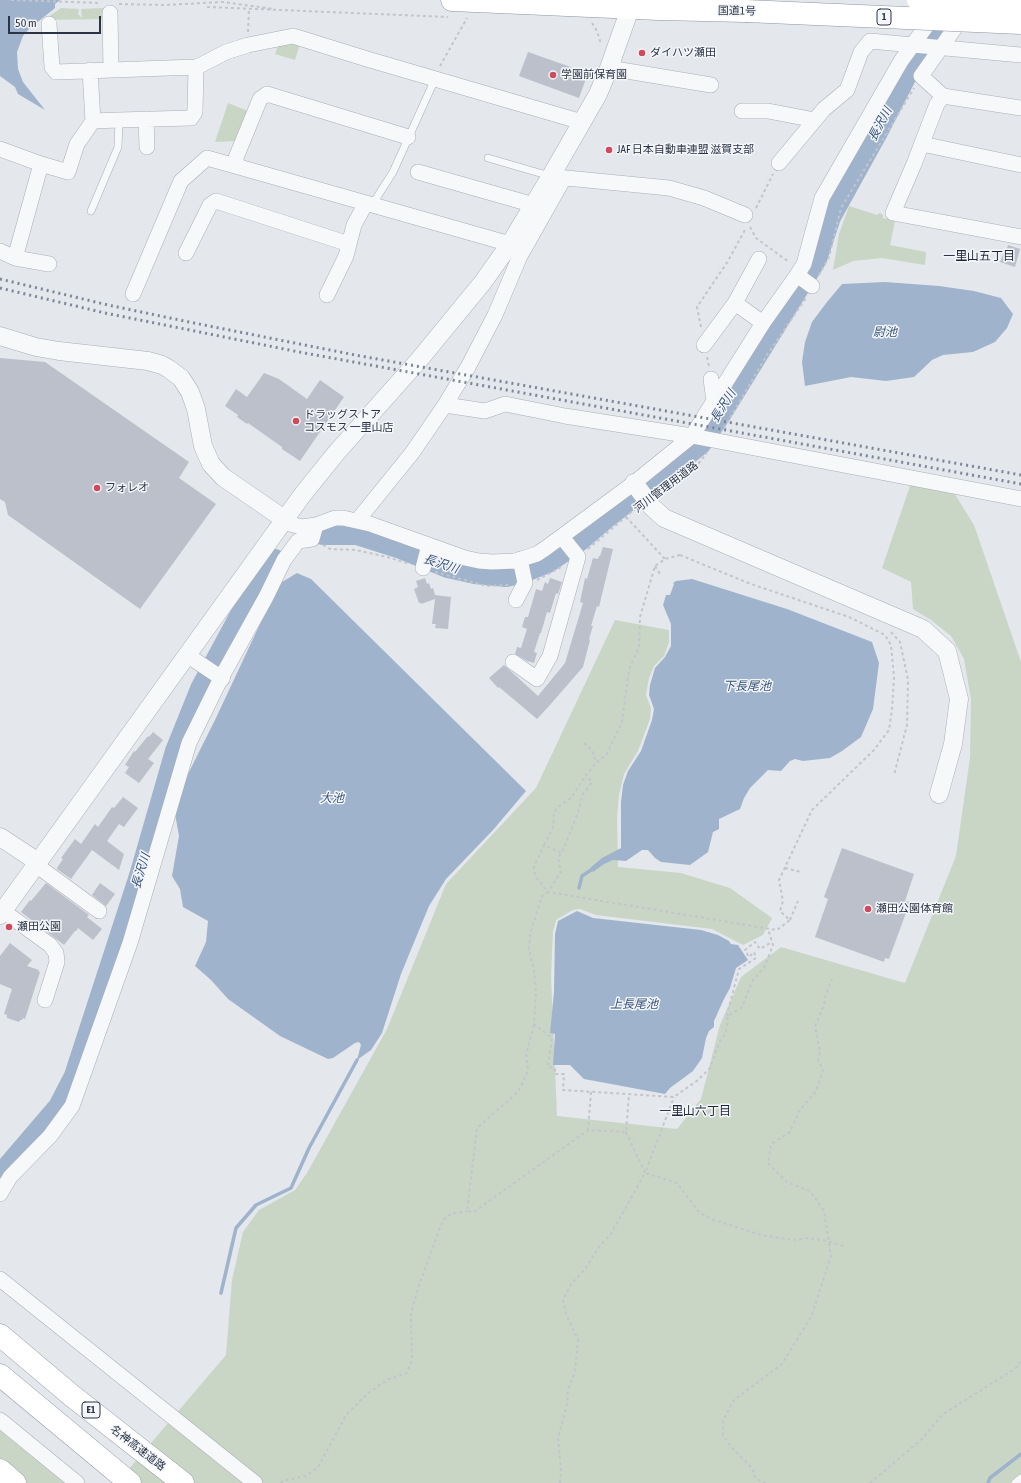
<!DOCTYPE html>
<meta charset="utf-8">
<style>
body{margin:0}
#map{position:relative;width:1021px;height:1483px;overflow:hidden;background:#e4e7ec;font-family:"Asap Condensed",sans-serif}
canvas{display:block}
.scale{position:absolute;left:8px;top:16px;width:93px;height:18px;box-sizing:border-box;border:2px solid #2b3445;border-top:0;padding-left:5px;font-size:12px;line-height:14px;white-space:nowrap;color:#2b3445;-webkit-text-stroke:3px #f4f6f9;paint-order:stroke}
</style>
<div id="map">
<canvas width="1021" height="1483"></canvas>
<div class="scale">50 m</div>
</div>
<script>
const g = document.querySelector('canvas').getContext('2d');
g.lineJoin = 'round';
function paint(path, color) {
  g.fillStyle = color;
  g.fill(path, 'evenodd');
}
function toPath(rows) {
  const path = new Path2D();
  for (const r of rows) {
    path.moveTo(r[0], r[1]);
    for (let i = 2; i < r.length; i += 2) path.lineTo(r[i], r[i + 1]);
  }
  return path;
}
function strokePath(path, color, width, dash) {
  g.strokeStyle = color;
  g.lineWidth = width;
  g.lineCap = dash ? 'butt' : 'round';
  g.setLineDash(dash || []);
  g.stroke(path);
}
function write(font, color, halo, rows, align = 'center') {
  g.font = font + ' "Asap Condensed","Noto Sans JP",sans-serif';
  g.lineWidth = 3;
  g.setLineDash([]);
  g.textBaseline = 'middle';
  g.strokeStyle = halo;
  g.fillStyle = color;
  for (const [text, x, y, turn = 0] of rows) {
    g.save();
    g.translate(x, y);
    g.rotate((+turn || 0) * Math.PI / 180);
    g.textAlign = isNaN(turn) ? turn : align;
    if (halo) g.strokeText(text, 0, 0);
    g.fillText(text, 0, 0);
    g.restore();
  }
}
paint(toPath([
 [61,8,79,9,78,14,82,18,81,9,104,8,103,19,44,20],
 [293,41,300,44,295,60,275,54,278,46],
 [228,103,248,111,237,141,215,142],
 [849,206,877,215,880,213,883,215,883,218,895,221,890,245,926,252,925,265,882,258,853,261,833,270,839,234],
 [911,483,951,488,974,525,1021,662,1021,1483,117,1483,226,1355,232,1280,243,1232,259,1210,295,1190,307,1173,387,1029,446,884,536,788,615,620,669,630,669,642,664,656,654,666,649,678,646,695,651,708,650,719,638,751,624,774,619,795,617,816,618,867,681,873,730,888,772,918,763,935,743,945,712,929,596,915,580,909,573,910,556,920,553,932,551,976,557,1116,677,1129,701,1099,720,1025,741,977,781,947,905,983,956,856,970,758,971,699,964,659,951,636,931,620,913,609,911,582,882,568],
 [0,1416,86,1483,0,1483]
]), '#c9d6c5');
paint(toPath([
 [0,0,60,0,55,4,55,8,29,29,23,36,17,52,18,69,23,82,45,110,18,94,15,87,0,76],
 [885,282,939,286,974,291,1001,298,1013,314,1007,328,995,342,973,352,943,355,932,360,914,377,886,381,851,377,805,386,802,362,805,342,812,322,827,302,842,284],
 [297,573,311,579,526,791,493,830,446,879,429,906,401,974,382,1033,371,1050,357,1060,361,1045,359,1042,355,1043,333,1058,328,1059,280,1036,228,999,211,980,195,966,206,942,208,921,183,907,180,889,172,876,179,836,175,814,186,778,215,720,275,592,282,582],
 [692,579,787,609,872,642,879,663,873,709,861,737,842,751,830,758,803,761,795,759,790,761,781,771,768,770,750,788,744,798,740,809,719,819,719,829,713,832,708,852,690,865,661,862,655,858,648,850,642,850,626,861,613,860,604,864,593,872,590,868,602,858,621,848,621,802,623,785,628,771,641,751,652,720,654,709,649,695,650,685,655,668,665,657,671,646,671,624,663,605,666,595,670,595,674,584,673,583,676,581],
 [577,911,593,918,701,930,718,935,729,941,731,944,738,945,748,960,736,968,730,988,724,999,714,1021,714,1027,709,1031,706,1038,702,1058,693,1071,670,1088,665,1094,584,1079,570,1065,553,1065,555,1034,550,1033,554,992,555,934,558,921]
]), '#9fb4cc');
strokePath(toPath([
 [579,888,582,876,591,870],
 [221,1293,236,1228,256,1205,291,1188,309,1148,357,1060],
 [988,1483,990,1478,1021,1454]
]), '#9fb4cc', 3.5);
strokePath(toPath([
 [323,534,357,534,401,548,448,567,475,573,506,576,520,573,548,562,580,540,607,517,700,444,721,413,816,259,830,217,877,132,920,48,954,6],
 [0,1176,59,1107,75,1076,140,876,176,751,201,689,243,611,275,560]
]), '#9fb4cc', 22);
paint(toPath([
 [528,52,588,73,579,98,519,76],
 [1008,245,1020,249,1015,267,1000,262,1004,252,1006,252],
 [0,358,45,362,189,462,179,478,216,504,140,609,8,515,5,502,0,499],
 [264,373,279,379,307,399,320,380,344,397,300,461,282,449,282,447,248,423,247,424,237,417,238,415,225,406,236,389,247,397],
 [603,547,613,549,599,607,597,606,591,626,593,626,589,639,590,640,583,667,550,705,537,719,499,687,498,688,489,678,504,665,538,696,565,663,583,603,580,602,585,578,587,579,593,558,598,559,599,556,600,556],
 [425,578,427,584,429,583,431,589,433,588,435,595,451,597,448,629,435,628,436,624,432,624,435,599,421,604,421,603,419,603,414,589,418,587,416,581],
 [550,578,562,582,558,594,556,593,550,613,547,612,541,633,540,633,534,652,537,653,534,663,527,661,515,654,517,647,521,648,527,629,522,627,525,617,528,617,536,589,542,591,545,582,548,584],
 [153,732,163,740,148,759,154,763,139,783,125,773,129,767,125,765,134,751,135,752,148,736,149,737],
 [123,797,138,808,124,827,119,824,107,841,124,854,119,870,92,850,71,879,57,869,57,868,63,859,61,858,75,839,81,844,95,824,98,827,112,807,114,808],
 [842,848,914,874,905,901,910,902,889,959,885,958,884,962,815,937,828,899,824,897],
 [46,883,89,915,87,917,102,929,93,940,78,928,76,931,75,931,64,945,21,912,30,900,31,901],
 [100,883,115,894,106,906,92,895],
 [10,943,32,960,27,966,39,970,38,971,40,972,25,1019,23,1018,22,1020,20,1020,19,1022,7,1018,7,1015,4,1014,12,989,0,984,0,956]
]), '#bbc0ca');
const service = toPath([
 [488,158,550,176],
 [372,205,393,172,435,79],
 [91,211,118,147,119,120],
 [1015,1483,1021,1478]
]);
const minor = toPath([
 [110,13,111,70],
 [964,15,921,76,943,96,937,104,914,164,893,213,1021,237],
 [49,24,52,67,56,72,196,67,203,64,226,52,248,45,293,36,367,59,582,122],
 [609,68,711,85],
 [90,70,93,121,119,120,191,118,195,112,196,67],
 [943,96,1021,108],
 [742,111,768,111,815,120],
 [146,119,147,147],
 [408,137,267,94,260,99,235,160,239,167,510,244],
 [922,144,1021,165],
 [0,149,41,164,68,172,77,144,93,121],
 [779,163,824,109,847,90,861,52,870,41,1021,55],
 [418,172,534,205],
 [556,177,669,188,704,198,745,215],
 [0,251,15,258,49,264],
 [186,253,210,205,216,201,349,244],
 [15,258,41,164],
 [759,259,735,303,763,323],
 [797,275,812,286],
 [133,294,181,181,207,158,239,167],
 [327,295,346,256,354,225,366,203],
 [704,345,735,303],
 [711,379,714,401],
 [445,405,485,411,505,404,565,416,692,436,1021,499],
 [284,519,290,524,302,527,316,525,335,518,343,518,370,524,465,558,479,561,492,562,515,561,537,554,546,548,634,483,692,436,763,323,797,275,804,264,822,198,901,61,935,14],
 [357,521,412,453,445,405,468,367,495,315,520,256,564,178],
 [423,568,429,545],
 [516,600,525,583,520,559],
 [187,655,220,677],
 [513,662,537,679,550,656,578,557,562,537],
 [36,865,99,911],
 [3,911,50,945,56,953,57,962,45,1000],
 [0,1194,10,1177,50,1136,72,1106,130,943,189,743,221,678,266,597,284,560,298,541,312,539,316,525],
 [0,1279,255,1483],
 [0,1420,77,1483]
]);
const tertiary = toPath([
 [0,336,36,347,59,351,148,361,162,365,169,369,181,378,190,392,196,409,203,446,211,464,223,477,284,519],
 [634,483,652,507,664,518,923,629,947,651,959,699,953,744,939,794],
 [220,677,221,678],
 [0,837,38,862],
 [0,915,303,494,337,452,419,360,483,282,510,244,551,176,598,94,609,68,633,0]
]);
const primary = toPath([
 [0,1470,15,1483]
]);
const trunk = toPath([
 [452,0,659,9,746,11]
]);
const motorway = toPath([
 [0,1335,71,1395,183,1483],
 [0,1375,130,1483]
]);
strokePath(service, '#a9aeb7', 8);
strokePath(minor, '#a9aeb7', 16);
strokePath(tertiary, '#a9aeb7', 19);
strokePath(primary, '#a3abb8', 23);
strokePath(trunk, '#8b94a3', 23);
strokePath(motorway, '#8b94a3', 23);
strokePath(toPath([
 [11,0,101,3],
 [119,4,164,5,223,2,274,9],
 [207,7,448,17],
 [592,23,597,31,601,44],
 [248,32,249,9],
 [440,66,467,18],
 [756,208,773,174],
 [750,227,756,238,789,262],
 [819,275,829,257,841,208,914,88],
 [701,327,697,307,728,261,746,228],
 [707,357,709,366],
 [724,428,767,355,806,298],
 [659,491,698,464,707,453],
 [626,517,665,559],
 [323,545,330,549,356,550,387,557,410,564],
 [588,549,635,509],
 [680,555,751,584,849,617,885,635,891,645,894,677,892,710,889,730,874,750,812,810,779,880,783,901,780,911,790,920,777,930,548,892,561,872,558,858,563,850,577,815,583,794,592,782,586,775,596,763,607,754,622,722,629,670,639,647,640,617,655,566,665,559,680,555],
 [655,566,660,574],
 [435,572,487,586,509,585],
 [537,580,561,567],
 [891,632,900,642,908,680,907,725,894,775],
 [584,743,592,750,596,763],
 [544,845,553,828,554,813,558,807,571,798,586,775],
 [561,853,544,845,534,867,535,876,548,892,542,896,530,934,529,949,534,970,536,991,534,1024,552,1038,548,1067,555,1068,555,1074,564,1074,563,1090,674,1097,698,1080,710,1068,720,1041,726,1033,728,1016,742,1007,753,980,764,968,773,945,768,929],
 [785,868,801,872],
 [790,920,798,901],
 [728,1016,727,1014,739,969,756,958,754,952,749,957,745,950,755,942,760,949,772,942],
 [534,1025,526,1054,528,1071,518,1092,477,1128,467,1211,474,1212,588,1130],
 [591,1092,588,1130,626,1132,629,1094],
 [626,1132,645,1173,674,1097],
 [281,1483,282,1481,306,1476,318,1467,346,1415,368,1393,389,1379,407,1373,412,1360,411,1313,419,1285,443,1220,451,1214,467,1211],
 [560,1483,561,1470,558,1438,567,1404,568,1390,575,1372,578,1340,566,1314,563,1299,572,1283,586,1268,598,1248,611,1234,645,1173,677,1183,699,1212,711,1219,761,1235,794,1240,808,1238,828,1241,846,1247],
 [766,1483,756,1479,752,1468,731,1447,723,1435,723,1421,734,1400,782,1364,812,1315,831,1256,824,1211,810,1191,787,1182,768,1163,771,1144,790,1132,799,1111,816,1091,823,1070,818,1060,820,1051,815,1026,824,1005,826,994,832,979],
 [870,1483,922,1439,943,1414,1015,1369,1021,1361]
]), '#c2c5cb', 2, [3, 3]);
strokePath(service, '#f7f8fa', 7);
strokePath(minor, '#f7f8fa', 15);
strokePath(tertiary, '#f7f8fa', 18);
strokePath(primary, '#fff', 22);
strokePath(trunk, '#fff', 22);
strokePath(motorway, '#fff', 22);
strokePath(toPath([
 [0,279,108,305,189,322,355,355,1021,475],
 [0,288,105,313,299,352,1021,484]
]), '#7d8696', 3, [2, 4]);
const trunkBridge = toPath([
 [918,0,1021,6],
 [746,11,1021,23]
]);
strokePath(trunkBridge, '#8b94a3', 23, []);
strokePath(trunkBridge, '#fff', 22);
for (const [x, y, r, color] of [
 [642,53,4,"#d1495b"],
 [553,75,4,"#d1495b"],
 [609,150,4,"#d1495b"],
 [296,421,4,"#d1495b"],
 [97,488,4,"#d1495b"],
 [868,909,4,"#d1495b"],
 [9,927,4,"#d1495b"]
]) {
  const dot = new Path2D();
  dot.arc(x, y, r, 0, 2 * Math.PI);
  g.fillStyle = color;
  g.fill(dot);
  strokePath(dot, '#f4f6f9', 1.5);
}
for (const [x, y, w] of [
 [884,17,14],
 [91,1410,18]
]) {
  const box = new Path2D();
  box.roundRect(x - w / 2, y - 8, w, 16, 3);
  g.fillStyle = '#f4f6f9';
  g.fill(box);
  strokePath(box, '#2b3445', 1);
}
write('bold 10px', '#2b3445', null, [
 ["1",884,17],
 ["E1",91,1410]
]);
write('11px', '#2b3445', '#f4f6f9', [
 ["国道1号",737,11,1],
 ["河川管理用道路",666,487,-37],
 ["名神高速道路",138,1448,38]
]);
write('11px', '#2b3445', '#f4f6f9', [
 ["ダイハツ瀬田",650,53],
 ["学園前保育園",561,75],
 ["JAF 日本自動車連盟 滋賀支部",617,150],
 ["ドラッグストア",304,415],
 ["コスモス 一里山店",304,428],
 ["フォレオ",105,488],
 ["瀬田公園体育館",876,909],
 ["瀬田公園",17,927]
], 'left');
write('italic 12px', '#34527a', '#f4f6f9', [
 ["長沢川",880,124,-62],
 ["尉池",885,332],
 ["長沢川",723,406,-58],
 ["長沢川",441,564,18],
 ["下長尾池",747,686],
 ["大池",332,798],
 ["長沢川",141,871,-73],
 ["上長尾池",634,1004]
]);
write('12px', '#1d2536', '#f4f6f9', [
 ["一里山五丁目",979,256],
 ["一里山六丁目",695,1111]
]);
</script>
